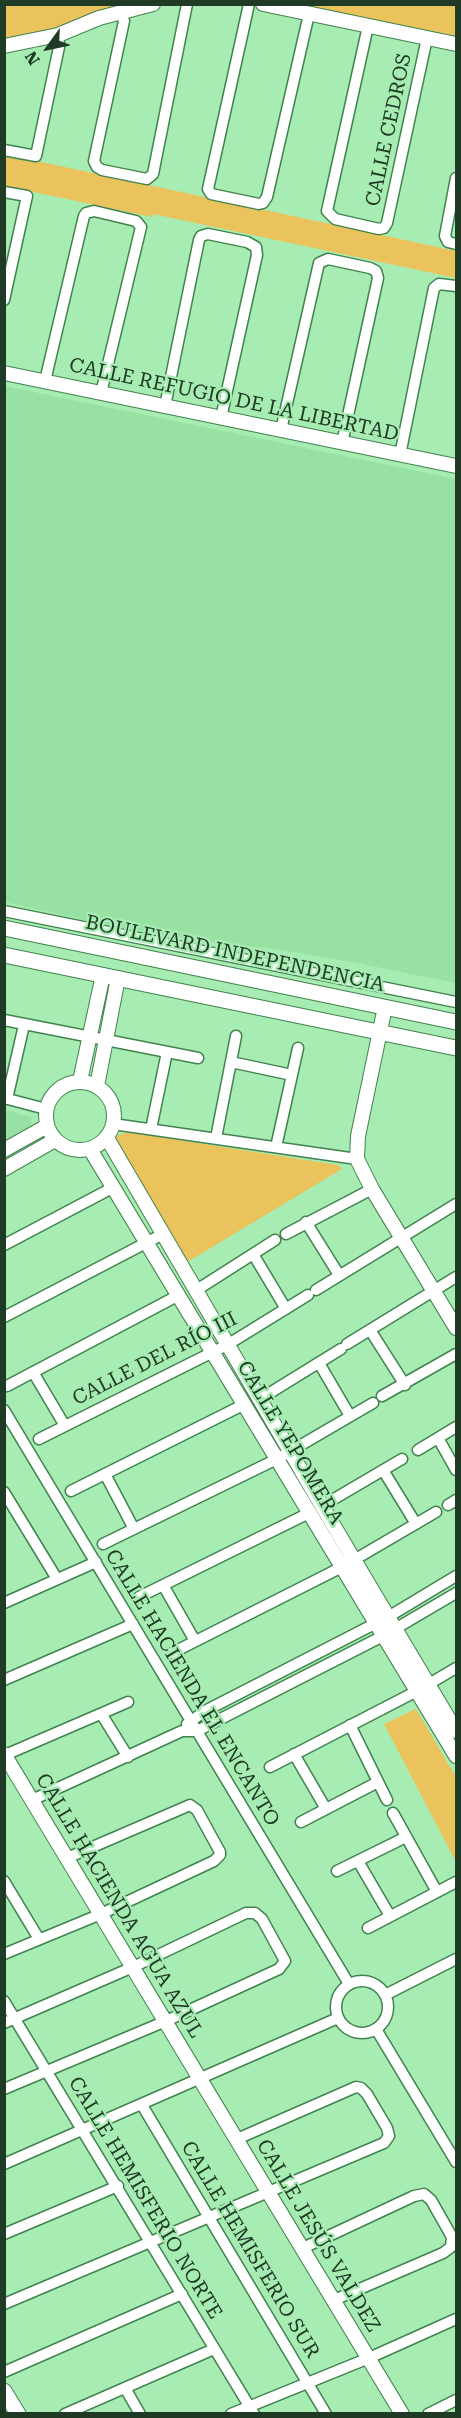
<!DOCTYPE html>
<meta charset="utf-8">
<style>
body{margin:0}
#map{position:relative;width:461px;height:2418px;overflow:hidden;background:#a7ecb2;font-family:"Roboto Serif",serif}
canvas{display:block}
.frame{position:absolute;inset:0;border:6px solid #203b25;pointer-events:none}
.north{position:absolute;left:18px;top:18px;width:60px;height:60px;-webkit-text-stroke:4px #a7ecb2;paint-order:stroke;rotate:237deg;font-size:16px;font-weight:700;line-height:24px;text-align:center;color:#203b25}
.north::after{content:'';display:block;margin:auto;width:21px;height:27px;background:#203b25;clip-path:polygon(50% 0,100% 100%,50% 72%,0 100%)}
</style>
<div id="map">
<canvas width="461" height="2418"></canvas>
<div class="frame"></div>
<div class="north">N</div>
</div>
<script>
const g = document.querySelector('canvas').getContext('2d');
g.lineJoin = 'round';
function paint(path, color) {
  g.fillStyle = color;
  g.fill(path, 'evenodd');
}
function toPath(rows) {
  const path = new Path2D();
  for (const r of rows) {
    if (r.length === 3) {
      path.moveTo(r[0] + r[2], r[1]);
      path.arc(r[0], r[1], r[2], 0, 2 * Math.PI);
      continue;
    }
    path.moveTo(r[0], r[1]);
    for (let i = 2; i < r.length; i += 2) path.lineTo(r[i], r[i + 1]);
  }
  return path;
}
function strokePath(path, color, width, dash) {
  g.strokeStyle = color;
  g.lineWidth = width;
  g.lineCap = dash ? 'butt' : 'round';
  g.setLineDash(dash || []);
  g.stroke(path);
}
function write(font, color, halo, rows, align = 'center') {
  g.font = font + ' "Roboto Serif",serif';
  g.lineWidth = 4.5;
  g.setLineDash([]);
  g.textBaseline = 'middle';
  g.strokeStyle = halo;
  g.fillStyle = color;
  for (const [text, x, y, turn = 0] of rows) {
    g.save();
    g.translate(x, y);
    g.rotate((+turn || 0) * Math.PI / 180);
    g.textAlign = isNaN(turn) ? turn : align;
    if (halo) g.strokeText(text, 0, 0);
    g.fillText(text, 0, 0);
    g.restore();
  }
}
paint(toPath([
 [5,386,456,479,456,983,352,962,276,949,217,943,106,925,5,902],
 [4,1110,31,1117,32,1128,4,1144]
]), '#97e2a3');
paint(toPath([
 [5,5,133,5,63,28,5,39],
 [299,5,456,5,456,36],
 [4,154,456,251,456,278,153,214,152,217,5,186],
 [127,1132,338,1165,342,1169,184,1264,113,1145,117,1136],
 [416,1709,456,1777,456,1862,384,1724]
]), '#eac35d');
const minor = toPath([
 [249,4,208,189,211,194,259,204,263,203,267,197,309,14],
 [121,12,124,21,94,161,97,167,102,170,147,179,153,174,187,4],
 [368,26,327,211,335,219,379,229,384,228,387,223,427,38],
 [4,150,36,156,59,47,58,35],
 [456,178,445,236,448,242,456,244],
 [4,192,27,196,4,300],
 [45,381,84,216,86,213,94,211,136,221,141,227,101,393],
 [165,406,199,240,201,236,208,234,247,242,256,247,257,255,221,418],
 [281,430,319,263,328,259,370,268,376,271,378,278,342,443],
 [400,455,434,288,439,284,456,286],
 [4,911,456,1002],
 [4,1020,198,1058],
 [231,1062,292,1075],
 [4,1098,46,1109],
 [7,1099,24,1025],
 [113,1124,357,1159],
 [151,1129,167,1052],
 [216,1138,236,1036],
 [276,1147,298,1048],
 [306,1222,339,1275],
 [286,1234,372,1189],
 [4,1245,114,1187],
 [253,1254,286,1309],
 [316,1290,456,1204],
 [195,1291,275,1240],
 [4,1317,163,1234],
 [370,1330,405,1385],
 [347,1344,456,1277],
 [319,1363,350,1416],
 [33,1372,65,1426],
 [7,1386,179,1295],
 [382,1396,456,1354],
 [260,1399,341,1349],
 [4,1410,349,1984],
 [438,1438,456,1470],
 [39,1439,227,1345,308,1295],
 [418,1450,456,1427],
 [383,1470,416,1524],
 [105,1474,134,1529],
 [71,1491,245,1404],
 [4,1492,57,1579],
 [448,1505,456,1500],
 [322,1506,402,1459],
 [103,1544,277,1459,373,1403],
 [163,1585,195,1641],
 [139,1597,309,1513],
 [4,1603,96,1562],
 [172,1653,342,1567,436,1512],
 [4,1680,133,1624],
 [102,1715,128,1757],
 [187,1724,205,1711,388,1617,456,1576],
 [350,1725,387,1800],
 [294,1754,326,1809],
 [5,1755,128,1702],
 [270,1767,417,1691,456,1668],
 [32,1800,182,1731,197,1731,383,1636,456,1593],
 [393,1813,437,1892],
 [301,1822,378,1782],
 [358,1861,390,1916],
 [337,1871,406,1837],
 [4,1881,39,1939],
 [368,1928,456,1882],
 [4,1954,101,1914,214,1861,220,1855,220,1852,197,1810,190,1805,67,1858],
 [362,2007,26],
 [385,1995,456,1959],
 [4,2001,254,2414],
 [4,2023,133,1967,246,1913,255,1913,262,1919,285,1961,279,1969,166,2021,4,2089],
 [376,2029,456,2162],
 [142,2105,326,2414],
 [4,2164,338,2018],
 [4,2234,118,2186],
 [303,2248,414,2196,424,2194,431,2200,452,2237,451,2247,443,2253,334,2300],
 [4,2304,384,2143,389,2136,387,2128,367,2094,361,2088,356,2087,237,2139],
 [4,2372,182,2294],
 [125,2388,140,2414],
 [65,2414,214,2349],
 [231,2414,369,2358,456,2319],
 [428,2414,456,2400]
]);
const tertiary = toPath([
 [263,4,456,44],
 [4,46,58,35,99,18,153,4],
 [4,373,456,466],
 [385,1007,358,1136,357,1159,372,1189,456,1328],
 [80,1081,103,975],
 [80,1116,34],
 [97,1086,118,978],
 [107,1138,322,1506,456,1731],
 [90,1149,456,1756],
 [4,1150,47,1126],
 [4,1169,55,1140],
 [4,1754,402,2414]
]);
const secondary = toPath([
 [4,928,456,1022],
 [4,955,456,1048],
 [4,2391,18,2414]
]);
strokePath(minor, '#41834e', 13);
strokePath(tertiary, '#41834e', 16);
strokePath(secondary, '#41834e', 17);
strokePath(minor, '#fff', 10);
strokePath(tertiary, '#fff', 14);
strokePath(secondary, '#fff', 15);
write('20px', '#203b25', '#a7ecb2', [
 ["CALLE CEDROS",389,130,-78],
 ["CALLE REFUGIO DE LA LIBERTAD",234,400,12],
 ["BOULEVARD INDEPENDENCIA",235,954,12],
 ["CALLE DEL RÍO III",155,1359,-27],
 ["CALLE YEPOMERA",290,1443,59],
 ["CALLE HACIENDA EL ENCANTO",192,1688,59],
 ["CALLE HACIENDA AGUA AZUL",119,1906,59],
 ["CALLE HEMISFERIO NORTE",145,2198,59],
 ["CALLE JESÚS VALDEZ",318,2236,59],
 ["CALLE HEMISFERIO SUR",250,2250,59]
]);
</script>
